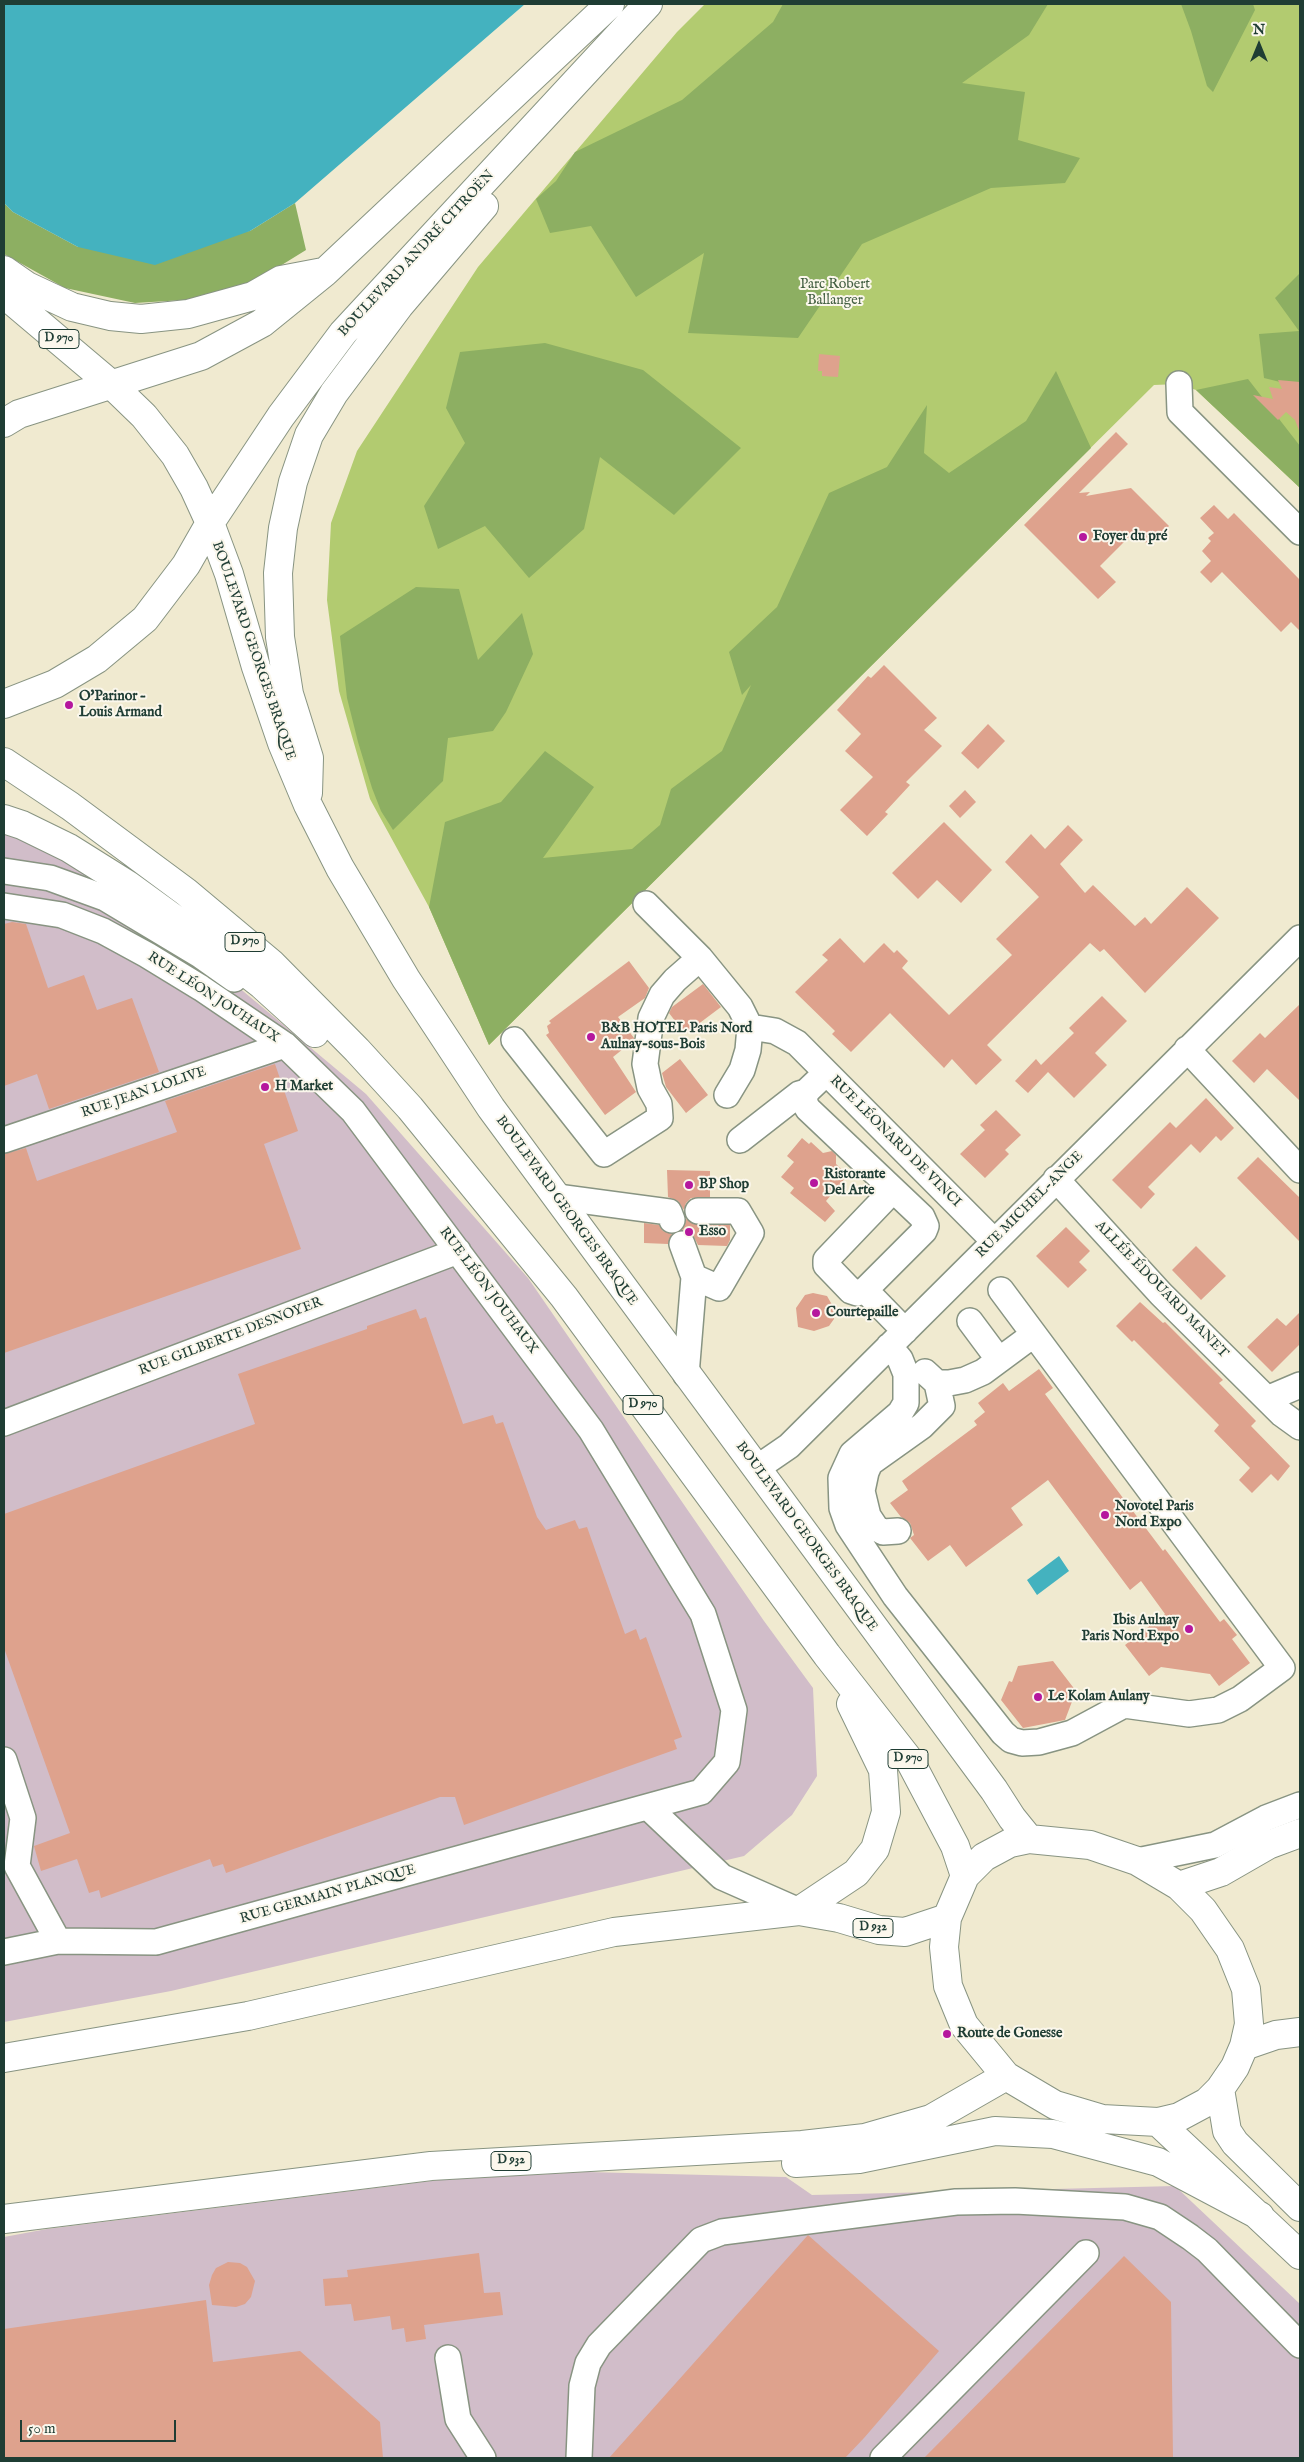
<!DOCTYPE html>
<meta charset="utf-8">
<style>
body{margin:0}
#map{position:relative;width:1304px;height:2462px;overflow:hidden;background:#f0ead0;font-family:"IM FELL English",serif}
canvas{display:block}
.frame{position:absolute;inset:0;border:5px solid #1f3d34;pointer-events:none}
.north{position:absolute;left:1234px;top:20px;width:50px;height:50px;-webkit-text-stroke:4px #fbf7ec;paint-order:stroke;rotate:0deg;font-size:14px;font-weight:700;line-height:20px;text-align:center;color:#1f3d34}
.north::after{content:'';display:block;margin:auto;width:18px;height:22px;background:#1f3d34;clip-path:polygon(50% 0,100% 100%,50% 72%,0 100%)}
.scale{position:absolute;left:20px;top:2420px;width:156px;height:22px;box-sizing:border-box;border:2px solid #1f3d34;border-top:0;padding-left:6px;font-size:15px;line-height:18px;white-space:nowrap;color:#1f3d34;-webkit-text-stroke:4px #fbf7ec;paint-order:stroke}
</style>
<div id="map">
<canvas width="1304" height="2462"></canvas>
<div class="frame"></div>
<div class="north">N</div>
<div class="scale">50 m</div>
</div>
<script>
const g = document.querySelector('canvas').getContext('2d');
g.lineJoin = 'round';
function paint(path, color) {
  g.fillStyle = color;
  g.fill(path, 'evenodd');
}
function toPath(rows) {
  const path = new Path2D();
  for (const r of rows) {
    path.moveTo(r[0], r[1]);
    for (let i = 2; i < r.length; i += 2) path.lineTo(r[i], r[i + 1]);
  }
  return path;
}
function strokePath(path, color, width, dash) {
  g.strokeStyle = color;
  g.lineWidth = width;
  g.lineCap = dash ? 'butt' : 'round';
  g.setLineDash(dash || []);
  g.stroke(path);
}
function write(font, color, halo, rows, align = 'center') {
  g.font = font + ' "IM FELL English",serif';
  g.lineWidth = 4;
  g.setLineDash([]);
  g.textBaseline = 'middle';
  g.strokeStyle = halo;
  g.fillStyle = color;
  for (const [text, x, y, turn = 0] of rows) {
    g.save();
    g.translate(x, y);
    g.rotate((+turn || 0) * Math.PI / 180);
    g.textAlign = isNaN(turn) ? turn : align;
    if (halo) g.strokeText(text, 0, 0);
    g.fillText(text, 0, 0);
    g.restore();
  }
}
paint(toPath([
 [4,830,76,865,231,981,366,1094,528,1278,764,1621,813,1688,817,1776,792,1815,744,1856,171,1991,4,2022],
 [587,2172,786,2177,812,2195,1175,2186,1300,2304,1300,2458,4,2458,4,2237,47,2229,439,2180]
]), '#d1bdc9');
paint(toPath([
 [705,4,1300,4,1300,488,1196,390,1179,384,1154,385,489,1045,429,907,370,799,339,691,327,600,331,523,357,451,478,267,677,32]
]), '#b2cb70');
paint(toPath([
 [783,4,1048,4,1029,35,962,83,1025,92,1018,140,1080,158,1065,183,991,188,862,244,798,338,688,333,704,253,636,297,591,226,550,233,536,199,556,181,575,152,682,100,773,22],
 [1181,4,1253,4,1255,10,1213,92,1207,86,1191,31],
 [4,203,13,212,78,247,250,231,295,203,306,250,251,284,200,299,135,303,65,288,4,254],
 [1300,273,1300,387,1264,378,1259,334,1299,331,1275,298],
 [545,343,643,370,741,448,674,515,600,457,584,529,529,578,485,526,438,549,424,506,465,443,446,408,460,352],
 [1056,371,1091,448,489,1045,429,907,445,822,501,802,545,751,594,787,543,858,632,849,660,825,671,789,722,751,751,685,742,695,729,652,777,607,829,493,887,467,927,405,924,453,949,473,1026,421],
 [1248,379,1300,446,1300,488,1196,390],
 [416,587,459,589,478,660,522,613,533,654,506,712,493,731,448,738,443,781,393,830,381,811,372,788,358,742,347,698,340,636]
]), '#8daf62');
paint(toPath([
 [4,4,525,4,295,203,250,231,155,265,78,247,13,212,4,203],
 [1059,1556,1069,1571,1037,1595,1027,1580]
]), '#44b2bf');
paint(toPath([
 [819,354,840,356,838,377,822,376,822,371,818,371],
 [1278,380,1300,382,1300,433,1295,420,1286,412,1278,420,1253,395,1273,399,1269,387,1282,389],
 [1116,432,1128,444,1079,493,1090,492,1086,496,1131,488,1169,526,1149,546,1135,531,1100,566,1116,582,1098,599,1024,525],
 [1214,505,1228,519,1234,513,1300,580,1300,631,1291,622,1281,632,1222,572,1211,583,1200,572,1211,561,1202,551,1211,541,1208,538,1214,533,1200,518],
 [884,665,937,718,924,730,942,746,906,782,910,785,885,812,888,814,867,836,840,810,873,777,845,751,861,734,837,710,868,676,871,678],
 [988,724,1005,741,978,769,961,753],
 [965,790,976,802,960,818,949,806],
 [944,822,992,870,961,903,937,880,918,899,892,873],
 [1068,825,1083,840,1060,864,1085,893,1093,885,1135,926,1145,917,1151,924,1187,887,1219,918,1145,993,1104,949,1100,952,1090,943,987,1045,1002,1060,976,1085,952,1059,944,1068,890,1013,851,1052,832,1034,835,1031,795,992,828,960,822,955,840,938,864,963,884,943,894,953,897,950,908,961,902,968,949,1015,1012,955,996,939,1039,897,1005,862,1031,834,1045,849],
 [12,922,26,924,48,988,84,975,97,1010,132,998,159,1072,49,1109,37,1074,4,1086,4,924],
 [629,961,649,988,645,998,618,1017,634,1038,633,1041,613,1057,636,1092,605,1115,546,1035,549,1033,547,1026,551,1023,549,1021],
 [703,984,721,1007,685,1034,669,1013,672,1007],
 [1102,996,1127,1021,1095,1053,1107,1065,1074,1098,1048,1072,1028,1093,1015,1081,1036,1059,1041,1065,1074,1033,1069,1028],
 [1300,1004,1300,1101,1267,1069,1254,1083,1232,1061,1260,1033,1265,1038],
 [680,1059,708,1095,686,1113,666,1087,662,1073],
 [275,1064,298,1131,264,1144,301,1249,4,1353,4,1154,26,1148,37,1181,177,1132,165,1101],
 [1206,1098,1234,1128,1221,1141,1216,1136,1200,1153,1191,1144,1148,1187,1155,1194,1141,1209,1112,1180,1170,1122,1176,1128],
 [996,1110,1021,1135,1005,1150,1009,1154,985,1178,960,1154,985,1130,980,1125],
 [802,1138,809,1144,811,1142,823,1153,832,1151,836,1155,836,1164,848,1175,826,1201,835,1211,825,1222,790,1193,794,1188,781,1177,794,1162,787,1156],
 [1258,1157,1300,1198,1300,1242,1237,1178],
 [667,1170,710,1171,710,1197,691,1198,686,1203,684,1210,678,1201,668,1197],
 [686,1219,698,1225,730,1225,730,1240,727,1246,698,1245,692,1233,682,1230],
 [644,1223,659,1225,663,1231,672,1234,668,1244,644,1243],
 [1066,1227,1090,1251,1079,1262,1087,1270,1068,1288,1036,1256],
 [1196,1246,1226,1276,1201,1300,1172,1270],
 [813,1293,827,1296,835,1310,834,1319,829,1326,814,1331,798,1327,796,1308,805,1295],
 [1140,1302,1163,1323,1165,1322,1223,1380,1219,1383,1256,1421,1251,1426,1290,1466,1278,1481,1271,1474,1252,1493,1239,1480,1250,1468,1214,1431,1219,1425,1134,1340,1132,1342,1116,1326],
 [416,1309,420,1319,426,1317,463,1424,493,1415,496,1424,503,1422,537,1517,546,1530,575,1520,579,1529,587,1527,625,1634,636,1629,640,1640,646,1637,682,1737,674,1740,677,1749,464,1825,455,1797,440,1797,226,1873,223,1864,213,1867,210,1859,101,1898,99,1890,89,1893,77,1859,41,1871,34,1846,70,1833,4,1648,4,1514,255,1424,238,1374,367,1329,367,1326],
 [1300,1312,1300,1344,1272,1372,1247,1347,1277,1318,1286,1326],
 [1039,1369,1053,1388,1045,1394,1071,1429,1163,1551,1165,1549,1220,1622,1224,1619,1237,1635,1232,1639,1250,1663,1219,1686,1210,1674,1161,1667,1149,1676,1125,1645,1165,1614,1141,1581,1130,1590,1048,1480,1011,1508,1023,1525,966,1567,950,1545,928,1561,910,1538,914,1535,910,1523,901,1517,890,1503,908,1490,902,1481,977,1425,974,1421,985,1412,978,1403,1003,1383,1009,1391],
 [1053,1661,1076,1691,1065,1720,1023,1728,1001,1700,1009,1681,1012,1682,1018,1666],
 [808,2235,939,2351,864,2438,845,2458,609,2458],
 [479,2253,484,2293,500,2292,503,2315,424,2325,426,2339,406,2342,404,2328,392,2330,390,2316,354,2321,351,2304,325,2306,323,2279,348,2277,347,2270],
 [1124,2256,1171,2302,1173,2458,924,2458],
 [228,2262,240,2263,247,2267,255,2281,251,2297,245,2304,236,2307,212,2305,209,2285,212,2275,216,2268],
 [206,2300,213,2362,300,2351,380,2422,383,2458,4,2458,4,2329]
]), '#dea28d');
const minor = toPath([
 [1179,384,1180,412,1300,532],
 [4,871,50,878,105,898,200,955,234,979],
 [646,904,700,958,740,1007,750,1027,775,1031,797,1043,994,1241],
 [4,906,62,915,103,931,147,955,201,988,285,1045,353,1111,591,1430,703,1614,734,1710,727,1762,701,1792,156,1942,58,1941,4,1952],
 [514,1040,604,1154,660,1118,659,1104,650,1088,645,1064,651,1018,662,995,675,980,700,958],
 [1187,1049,1300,1170],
 [826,1073,806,1092,804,1102,808,1109,922,1217,926,1226,924,1231,865,1290,857,1293,851,1291,826,1265,826,1260,893,1190],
 [727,1095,742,1070,748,1050,750,1027],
 [4,1140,285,1045],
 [740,1140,799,1094,806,1092],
 [1056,1179,1161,1294,1282,1414,1300,1427],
 [557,1197,669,1212,672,1220],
 [682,1244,694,1277,686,1375],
 [694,1277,719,1288,751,1233,738,1211,698,1211],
 [865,1290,905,1331],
 [970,1321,999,1360],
 [889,1346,900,1359,906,1374,906,1403,900,1413,852,1454,841,1478,842,1508,848,1525,895,1596,1003,1733,1011,1740,1022,1743,1039,1742,1072,1733,1124,1705,1189,1714,1218,1710,1240,1699,1282,1668,1001,1290],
 [925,1372,937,1383,949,1383,965,1380,983,1372,1033,1335],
 [1267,1399,1300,1385],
 [4,1423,458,1251],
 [757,1468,789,1446,1300,938],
 [898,1531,883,1532,876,1528,868,1516,862,1491,866,1472,870,1463,922,1426,942,1406,937,1383],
 [4,1760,23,1818,17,1866,58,1941],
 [648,1807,722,1877,799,1911],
 [1137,1861,1215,1845,1266,1818,1300,1805],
 [448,2358,458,2419,483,2458],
 [579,2458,582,2386,588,2363,599,2345,701,2240,722,2232,956,2202,1015,2201,1125,2207,1160,2217,1190,2237,1207,2250,1300,2345],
 [883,2458,1086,2253]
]);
const major = toPath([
 [4,270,27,286,72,307,110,316,141,319,188,314,253,296,281,280,323,272],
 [4,294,113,386,144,416,175,455,194,488,210,523,229,574,256,667,282,743,308,805,340,868,406,979,491,1108,994,1790,1012,1818,1029,1839],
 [4,423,19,414,201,356,262,323,325,272,610,4],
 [4,704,55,684,97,659,145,619,186,565,210,523,281,416,343,333,648,4],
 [4,762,70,806,186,892,272,964,357,1050,410,1108,564,1297,827,1655,910,1761,955,1846,965,1876],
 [308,793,309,758,289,694,280,637,278,573,283,528,293,482,309,435,334,393,399,306,484,206],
 [4,819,22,825,69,848,128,885,208,943,262,985,315,1033],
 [1029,1839,1090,1845,1137,1861,1179,1886,1203,1910,1230,1949,1246,1989,1249,2024,1244,2046,1235,2067,1220,2089,1207,2102,1179,2117,1158,2122,1102,2119,1055,2105,1006,2076,964,2025,948,1986,944,1947,947,1918,965,1876,984,1857,1010,1843,1029,1839],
 [1179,1886,1221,1872,1268,1845,1300,1833],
 [799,1911,856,1873,875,1849,886,1812,883,1770,851,1704],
 [1244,2046,1276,2035,1300,2032],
 [4,2058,248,2016,614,1932,799,1911,839,1918,879,1930,905,1932,947,1918],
 [1220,2089,1227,2131,1235,2143,1300,2207],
 [1158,2122,1300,2255],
 [796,2163,859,2159,995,2131,1053,2134,1158,2162,1260,2216],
 [4,2219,431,2166,802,2145,865,2138,931,2119,1006,2076]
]);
strokePath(minor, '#889482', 28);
strokePath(major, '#889482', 30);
strokePath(minor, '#fff', 25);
strokePath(major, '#fff', 28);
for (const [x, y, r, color] of [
 [1083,537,5,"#b5179e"],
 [69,705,5,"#b5179e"],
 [591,1037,5,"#b5179e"],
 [265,1087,5,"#b5179e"],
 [814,1183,5,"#b5179e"],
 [689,1185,5,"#b5179e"],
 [689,1232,5,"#b5179e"],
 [816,1313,5,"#b5179e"],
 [1105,1515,5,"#b5179e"],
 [1189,1629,5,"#b5179e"],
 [1038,1697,5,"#b5179e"],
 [947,2034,5,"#b5179e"]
]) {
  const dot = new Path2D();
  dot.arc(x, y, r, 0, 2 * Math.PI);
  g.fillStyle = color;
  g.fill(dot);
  strokePath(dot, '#fbf7ec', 2);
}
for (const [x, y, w] of [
 [59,339,40],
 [245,942,40],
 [643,1405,40],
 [908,1759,40],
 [873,1928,40],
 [511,2161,40]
]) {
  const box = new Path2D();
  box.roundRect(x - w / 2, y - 9.5, w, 19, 4);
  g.fillStyle = '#fbf7ec';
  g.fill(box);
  strokePath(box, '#1f3d34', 1);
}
write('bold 12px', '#1f3d34', null, [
 ["D 970",59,339],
 ["D 970",245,942],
 ["D 970",643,1405],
 ["D 970",908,1759],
 ["D 932",873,1928],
 ["D 932",511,2161]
]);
write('14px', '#1f3d34', '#fbf7ec', [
 ["BOULEVARD ANDRÉ CITROËN",417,254,-47],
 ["BOULEVARD GEORGES BRAQUE",253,651,71],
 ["RUE LÉON JOUHAUX",213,998,33],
 ["RUE JEAN LOLIVE",144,1093,-19],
 ["RUE LÉONARD DE VINCI",895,1142,45],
 ["RUE MICHEL-ANGE",1030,1205,-45],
 ["BOULEVARD GEORGES BRAQUE",566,1211,54],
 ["ALLÉE ÉDOUARD MANET",1161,1290,46],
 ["RUE LÉON JOUHAUX",488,1291,53],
 ["RUE GILBERTE DESNOYER",231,1337,-21],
 ["BOULEVARD GEORGES BRAQUE",806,1537,54],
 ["RUE GERMAIN PLANQUE",328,1895,-16]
]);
write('14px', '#446043', '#fbf7ec', [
 ["Parc Robert",835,285],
 ["Ballanger",835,301]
]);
write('bold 14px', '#1f3d34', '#fbf7ec', [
 ["Foyer du pré",1093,537],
 ["O'Parinor –",79,697],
 ["Louis Armand",79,713],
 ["B&B HOTEL Paris Nord",601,1029],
 ["Aulnay-sous-Bois",601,1045],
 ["H Market",275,1087],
 ["Ristorante",824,1175],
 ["Del Arte",824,1191],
 ["BP Shop",699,1185],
 ["Esso",699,1232],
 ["Courtepaille",826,1313],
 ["Novotel Paris",1115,1507],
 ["Nord Expo",1115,1523],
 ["Ibis Aulnay",1179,1621,"right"],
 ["Paris Nord Expo",1179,1637,"right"],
 ["Le Kolam Aulany",1048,1697],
 ["Route de Gonesse",957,2034]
], 'left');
</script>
